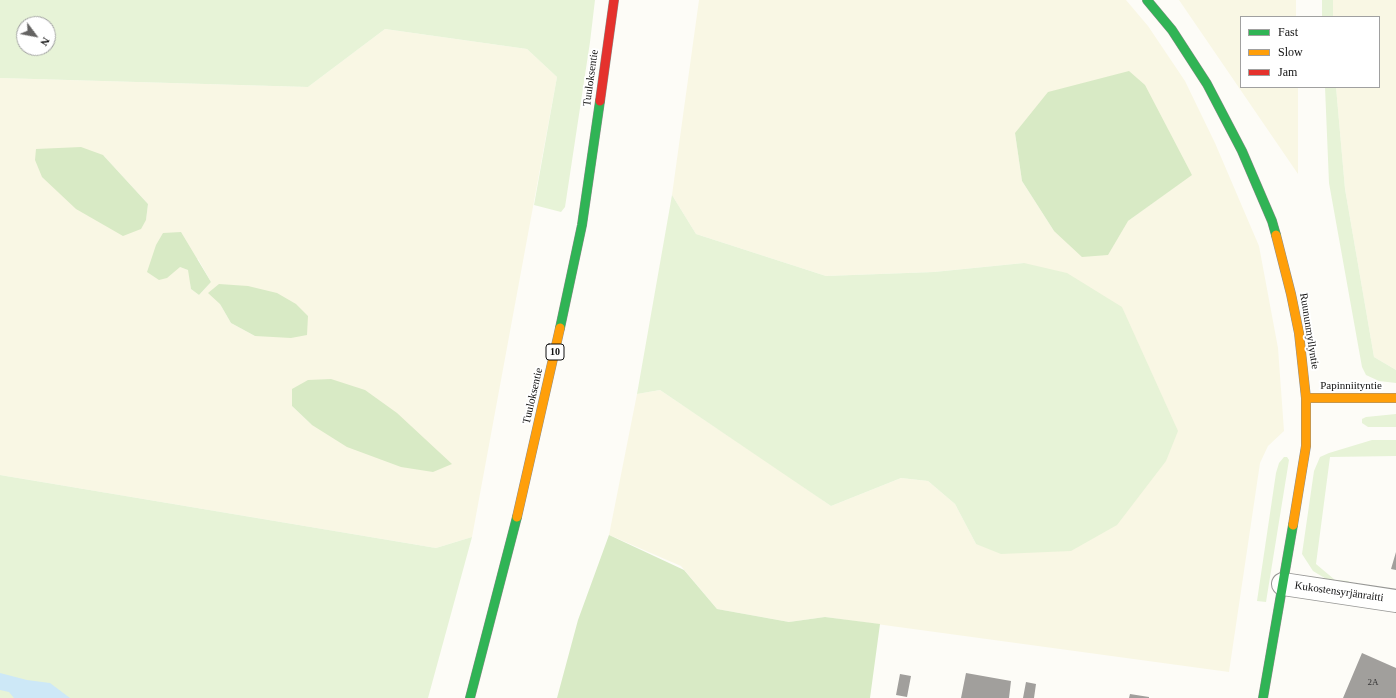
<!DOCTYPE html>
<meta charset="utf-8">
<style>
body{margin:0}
#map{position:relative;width:1396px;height:698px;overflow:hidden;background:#fdfcf7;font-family:"Times New Roman",serif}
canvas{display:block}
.legend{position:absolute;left:1240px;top:16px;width:140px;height:72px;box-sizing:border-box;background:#fff;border:1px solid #a0a0a0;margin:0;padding:5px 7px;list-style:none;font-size:12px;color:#111}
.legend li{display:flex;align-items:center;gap:8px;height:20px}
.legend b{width:20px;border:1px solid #a0a0a0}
.north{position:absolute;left:16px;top:16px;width:40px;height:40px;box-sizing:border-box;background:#fff;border:1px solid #a0a0a0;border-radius:50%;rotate:122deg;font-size:11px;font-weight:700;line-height:16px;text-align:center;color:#111}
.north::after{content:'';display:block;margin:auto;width:14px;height:18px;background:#646362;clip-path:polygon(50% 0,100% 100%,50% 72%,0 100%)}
</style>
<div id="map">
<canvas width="1396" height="698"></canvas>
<ul class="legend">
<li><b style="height:5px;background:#30b455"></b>Fast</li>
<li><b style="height:5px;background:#ff9f0a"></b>Slow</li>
<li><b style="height:5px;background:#e5322d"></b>Jam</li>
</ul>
<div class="north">N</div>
</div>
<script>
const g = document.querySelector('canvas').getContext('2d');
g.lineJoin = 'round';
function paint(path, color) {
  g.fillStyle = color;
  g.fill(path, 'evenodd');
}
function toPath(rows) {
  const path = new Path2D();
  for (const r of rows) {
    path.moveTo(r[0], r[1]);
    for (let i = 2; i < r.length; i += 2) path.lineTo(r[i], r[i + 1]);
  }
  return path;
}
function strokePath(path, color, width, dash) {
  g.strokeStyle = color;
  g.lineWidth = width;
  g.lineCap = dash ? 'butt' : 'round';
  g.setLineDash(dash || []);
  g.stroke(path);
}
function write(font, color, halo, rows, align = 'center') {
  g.font = font + ' "Times New Roman",serif';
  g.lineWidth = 4;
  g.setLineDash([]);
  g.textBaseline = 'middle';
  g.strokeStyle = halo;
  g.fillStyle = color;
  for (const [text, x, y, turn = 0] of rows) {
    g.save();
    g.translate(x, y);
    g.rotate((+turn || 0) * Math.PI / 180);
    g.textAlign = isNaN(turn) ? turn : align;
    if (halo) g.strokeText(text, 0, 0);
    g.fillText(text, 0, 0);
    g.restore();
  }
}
paint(toPath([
 [699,0,1126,0,1148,26,1185,81,1215,143,1259,246,1278,348,1284,431,1268,446,1260,463,1229,672,825,617,789,622,717,609,681,566,609,535,637,394,660,390,788,476,831,506,901,478,928,481,955,504,976,544,1024,263,934,272,826,276,696,234,672,195],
 [1015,133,1192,174,1128,221,1054,231,1022,181],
 [1179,0,1296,0,1296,17,1241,17,1241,87,1298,87,1298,174],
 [1333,0,1396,0,1396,370,1374,357,1345,189,1336,87,1379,87,1379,17,1333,17],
 [385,29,527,49,557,77,472,537,436,548,0,475,0,78,308,87],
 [103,155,148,204,146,220],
 [198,259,211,282,199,295,191,289,189,270,180,267],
 [220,304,255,336,231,323],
 [292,389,312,425,292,406]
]), '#f9f7e4');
paint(toPath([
 [0,0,595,0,590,42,565,207,561,212,534,205,557,77,527,49,385,29,308,87,0,78],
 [24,24,48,24,48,48,24,48],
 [1322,0,1333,0,1333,17,1322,17],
 [1325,87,1336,87,1345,189,1374,357,1396,370,1396,383,1379,381,1366,375,1362,367,1329,183],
 [672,195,696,234,826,276,934,272,1024,263,1067,273,1122,307,1178,431,1166,461,1117,525,1071,551,1001,554,976,544,955,504,928,481,901,478,831,506,660,390,637,394],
 [1396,414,1396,427,1368,427,1362,423,1362,419,1366,417],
 [1372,440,1396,440,1396,456,1330,457,1316,564,1335,580,1349,581,1345,586,1336,585,1313,571,1302,554,1314,471,1320,457,1329,453],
 [1284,457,1287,457,1289,460,1266,602,1257,601,1276,473,1279,463],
 [0,475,436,548,472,537,428,698,0,698]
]), '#e7f3d7');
paint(toPath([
 [1129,71,1145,85,1192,175,1128,221,1108,255,1082,257,1054,231,1022,181,1015,133,1048,92],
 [81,147,103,155,148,204,146,220,141,229,123,236,76,209,42,177,35,160,36,149],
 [181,232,211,282,199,295,191,289,188,270,180,267,167,278,159,280,147,272,156,245,163,233],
 [219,284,248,286,277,293,296,304,308,316,307,335,291,338,255,336,231,323,220,304,208,293],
 [331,379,365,390,397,413,452,464,433,472,401,467,347,447,312,425,292,406,292,389,308,380],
 [609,535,684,570,717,609,789,622,825,617,880,624,870,698,557,698,578,620]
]), '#d8eac5');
paint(toPath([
 [0,673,27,680,50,683,70,698,14,698,9,692,0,690]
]), '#cde8f7');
paint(toPath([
 [1396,552,1396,570,1391,569],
 [1362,653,1396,668,1396,698,1343,698],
 [966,673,1011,681,1009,698,961,698],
 [900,674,911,676,907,697,896,695],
 [1026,682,1036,684,1034,698,1023,698],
 [1130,694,1149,697,1149,698,1129,698]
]), '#a19f9c');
const street = toPath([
 [1283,584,1396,601]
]);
const fast = toPath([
 [1147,0,1172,30,1207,84,1242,151,1272,221,1276,235],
 [560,328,582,225,600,101],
 [470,698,517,517],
 [1263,698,1293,525]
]);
const slow = toPath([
 [1276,235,1291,294,1299,333,1306,398,1306,446,1293,525],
 [1306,398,1396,398],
 [517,517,560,328]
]);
const jam = toPath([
 [600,101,614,0]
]);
strokePath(street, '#979795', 24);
strokePath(fast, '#8e8d8b', 10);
strokePath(slow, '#8e8d8b', 10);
strokePath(jam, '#8e8d8b', 10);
strokePath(street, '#fffffe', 22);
strokePath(fast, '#30b455', 9);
strokePath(slow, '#ff9f0a', 9);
strokePath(jam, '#e5322d', 9);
write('9px', '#353434', null, [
 ["2A",1373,683]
]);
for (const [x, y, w] of [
 [555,352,18]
]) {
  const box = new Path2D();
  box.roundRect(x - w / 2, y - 8, w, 16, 3);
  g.fillStyle = '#fff';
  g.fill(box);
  strokePath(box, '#111', 1);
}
write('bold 10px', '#111', null, [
 ["10",555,352]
]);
write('11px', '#111', '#fff', [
 ["Tuuloksentie",591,78,-82],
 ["Ruununmyllyntie",1309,331,81],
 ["Papinniityntie",1351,386],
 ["Tuuloksentie",533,396,-77],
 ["Kukostensyrjänraitti",1339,592,8]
]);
</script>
